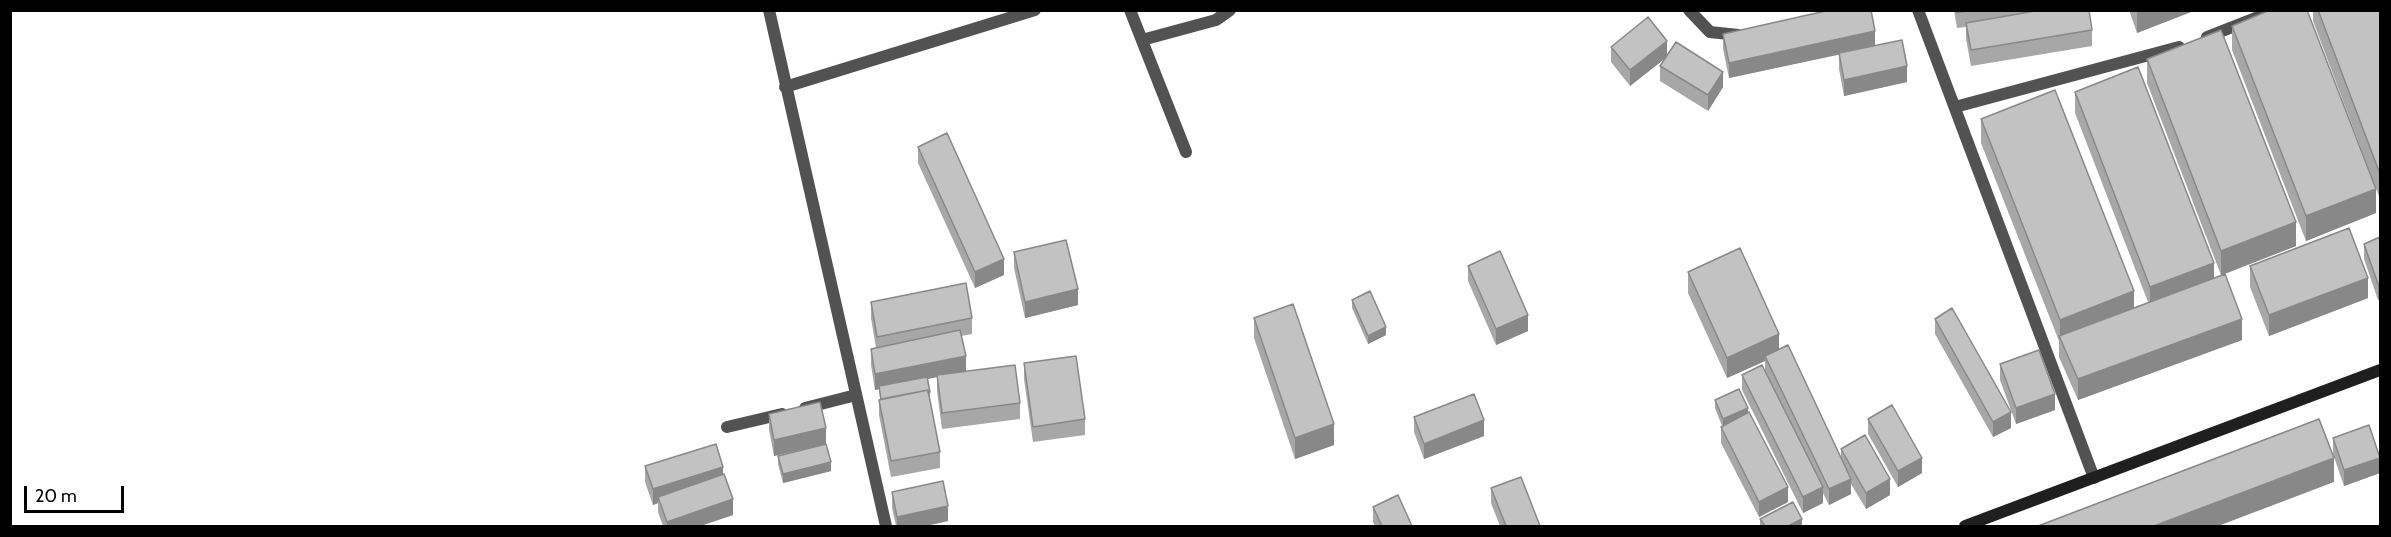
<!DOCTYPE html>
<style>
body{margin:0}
#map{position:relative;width:2391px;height:537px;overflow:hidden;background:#fff;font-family:Cabin,sans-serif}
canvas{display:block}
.frame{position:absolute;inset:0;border:12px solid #000;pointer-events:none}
.scale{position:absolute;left:24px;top:486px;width:100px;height:27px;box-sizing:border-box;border:3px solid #000;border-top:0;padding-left:8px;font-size:18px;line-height:21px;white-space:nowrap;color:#000;-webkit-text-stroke:4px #fff;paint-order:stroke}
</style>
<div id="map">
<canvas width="2391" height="537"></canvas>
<div class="frame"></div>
<div class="scale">20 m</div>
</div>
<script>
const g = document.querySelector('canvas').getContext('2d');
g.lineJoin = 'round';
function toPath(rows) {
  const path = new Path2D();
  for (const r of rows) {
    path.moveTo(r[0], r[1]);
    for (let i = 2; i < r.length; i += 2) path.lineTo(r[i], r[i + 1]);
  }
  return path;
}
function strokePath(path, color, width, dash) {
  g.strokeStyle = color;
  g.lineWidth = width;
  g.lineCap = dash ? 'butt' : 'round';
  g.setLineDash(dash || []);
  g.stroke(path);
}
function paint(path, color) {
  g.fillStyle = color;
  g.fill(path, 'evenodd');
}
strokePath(toPath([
 [1689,10,1710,32,1738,35],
 [1918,10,2094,478],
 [2207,37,2276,10],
 [1955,107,2179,47],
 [805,408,856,395],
 [727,427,782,414]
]), '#525252', 12);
strokePath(toPath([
 [769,10,886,526],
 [1130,10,1186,152],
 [1142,40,1216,20,1230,10],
 [785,87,1035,10]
]), '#525252', 12);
strokePath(toPath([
 [1965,526,2380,370]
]), '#1f1f1f', 12);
paint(toPath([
 [1954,10,2089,10,2092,30,2092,46,1971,66,1966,39,1966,27,1957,28],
 [2129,10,2196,10,2137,33],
 [2313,10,2380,10,2380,199,2313,21],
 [2232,26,2376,213,2306,241,2232,50],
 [1723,34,1875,45,1907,82,1844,96,1839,69,1839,54,1729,78,1723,49],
 [1611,47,1667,56,1723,87,1708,111,1660,81,1660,66,1665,58,1630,86,1611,62],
 [2147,59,2296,246,2225,274,2242,340,2078,400,2059,357,2059,341,1981,143,1981,119,2134,308,2148,302,2075,113,2075,92,2214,278,2221,275,2147,83],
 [918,147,1004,275,975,288,918,163],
 [2380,237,2380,299,2378,300,2364,259,2364,244],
 [1014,252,1078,305,1025,318,1014,268],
 [1468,266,1528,331,1496,345,1468,281],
 [2250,266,2368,298,2269,336,2250,287],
 [1688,272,1779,350,1841,457,1841,449,1890,495,1866,509,1851,484,1851,494,1829,505,1823,493,1823,503,1803,513,1742,390,1742,375,1765,371,1765,361,1727,378,1688,293],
 [1352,300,1386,335,1368,344,1352,308],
 [871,302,972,318,972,334,961,336,966,371,1020,403,1020,419,942,429,937,391,937,377,928,379,930,392,930,401,940,452,940,468,891,477,879,415,879,400,880,399,879,389,875,390,871,365,871,349,876,348,871,318],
 [1254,318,1334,445,1295,459,1254,338],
 [1935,319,2011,428,1993,437,1935,334],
 [1024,363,1085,419,1085,435,1033,442,1024,379],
 [2000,364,2055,410,2016,424,2000,380],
 [1715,400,1748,413,1788,502,1759,517,1721,443,1721,427,1722,426,1715,408],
 [769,414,826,444,831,471,783,483,778,464,778,456,825,444,774,456,769,430],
 [1414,417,1484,436,1424,459,1414,432],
 [1868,419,1922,473,1898,487,1868,434],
 [2333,438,2380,473,2344,486,2333,454],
 [645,466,723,474,733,515,700,526,663,526,658,512,658,503,653,505,645,482],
 [1491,488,1540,526,1500,526,1491,503],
 [892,492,948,521,925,526,896,526,892,508],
 [1373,507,1412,526,1375,526,1373,522],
 [1760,519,1802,526,1760,526]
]), '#a7a7a7');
paint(toPath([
 [2140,10,2196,10,2137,33,2137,12],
 [1875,31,1875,47,1729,78,1729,63],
 [1667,41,1667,57,1630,86,1630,70],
 [1907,66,1907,82,1844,96,1844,80],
 [1723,72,1723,87,1708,111,1708,95],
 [2376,189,2376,213,2306,241,2306,216],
 [2296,222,2296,246,2221,275,2221,251],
 [1004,259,1004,275,975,288,975,272],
 [2214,263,2214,284,2150,308,2150,287],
 [2368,278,2368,298,2269,336,2269,315],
 [2380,283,2380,299,2378,300,2378,284],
 [1078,289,1078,305,1025,318,1025,302],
 [2134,291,2134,315,2060,339,2060,320],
 [1528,315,1528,331,1496,345,1496,329],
 [2242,319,2242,340,2078,400,2078,379],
 [1386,327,1386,335,1368,344,1368,336],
 [1779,334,1779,355,1765,356,1765,361,1727,378,1727,358],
 [966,356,966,371,879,389,879,386,879,389,875,390,875,374],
 [2055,394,2055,410,2016,424,2016,408],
 [1748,408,1748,417,1723,427,1723,419],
 [2011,412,2011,428,1993,437,1993,422],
 [1484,420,1484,436,1424,459,1424,444],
 [1334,424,1334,445,1295,459,1295,438],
 [826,428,826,444,774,456,774,440],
 [1922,458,1922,473,1898,487,1898,471],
 [2334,458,2334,482,2218,526,2154,526],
 [2380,458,2380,473,2344,486,2344,470],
 [831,462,831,471,783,483,783,474],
 [723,467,723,483,658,497,658,503,653,505,653,489],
 [1851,479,1851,494,1829,505,1829,489],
 [1890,479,1890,495,1866,509,1866,493],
 [1788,487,1788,502,1759,517,1759,502],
 [1823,487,1823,503,1803,513,1803,497],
 [733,499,733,515,700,526,667,526,667,522],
 [948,506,948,521,925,526,897,526,897,517],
 [1802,519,1802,526,1788,526]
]), '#888');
const building = toPath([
 [1830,10,1871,10,1875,31,1729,63,1723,34,1830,10],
 [1957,10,1969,10,1957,13,1957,10],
 [2041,10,2089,10,2092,30,1971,50,1966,23,2041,10],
 [2270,10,2307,10,2376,189,2306,216,2232,26,2270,10],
 [2318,10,2380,10,2380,174,2318,10],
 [1648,17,1667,41,1630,70,1611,47,1648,17],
 [2221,30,2296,222,2221,251,2147,59,2221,30],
 [1902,40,1907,66,1844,80,1839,53,1902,40],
 [1676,42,1723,72,1708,95,1660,66,1676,42],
 [2138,67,2214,263,2150,287,2075,92,2138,67],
 [2055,90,2134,291,2060,320,1981,119,2055,90],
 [947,133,1004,259,975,272,918,147,947,133],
 [2349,228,2368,278,2269,315,2250,266,2349,228],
 [2380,237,2380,283,2378,284,2364,244,2380,237],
 [1066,240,1078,289,1025,302,1014,252,1066,240],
 [1740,248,1779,334,1727,358,1688,272,1740,248],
 [1500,251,1528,315,1496,329,1468,266,1500,251],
 [2225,274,2242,319,2078,379,2059,336,2225,274],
 [966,283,972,318,877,337,871,302,966,283],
 [1370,291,1386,327,1368,336,1352,300,1370,291],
 [1293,304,1334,424,1295,438,1254,318,1293,304],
 [1952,308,2011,412,1993,422,1935,319,1952,308],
 [960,330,966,356,875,374,871,349,960,330],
 [1788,345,1851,479,1829,489,1765,356,1788,345],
 [2039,350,2055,394,2016,408,2000,364,2039,350],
 [1076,356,1085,419,1033,427,1024,363,1076,356],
 [1015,365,1020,403,942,413,937,375,1015,365],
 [1762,365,1823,487,1803,497,1742,375,1762,365],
 [927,377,930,392,928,393,928,390,881,399,879,386,927,377],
 [1739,389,1748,408,1723,419,1715,400,1739,389],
 [928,390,940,452,891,461,879,400,928,390],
 [1474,394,1484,420,1424,444,1414,417,1474,394],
 [820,402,826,428,774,440,769,414,820,402],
 [1892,405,1922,458,1898,471,1868,419,1892,405],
 [1749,412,1788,487,1759,502,1721,427,1749,412],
 [2319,419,2334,458,2154,526,2038,526,2319,419],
 [2369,425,2380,458,2344,470,2333,438,2369,425],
 [1865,435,1890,479,1866,493,1841,449,1865,435],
 [716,444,723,467,653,489,645,466,716,444],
 [826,444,831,462,783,474,778,456,826,444],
 [724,474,733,499,667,522,658,497,724,474],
 [1521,477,1540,526,1506,526,1491,488,1521,477],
 [943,481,948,506,897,517,892,492,943,481],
 [1398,495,1412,526,1382,526,1373,507,1398,495],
 [1793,502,1802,519,1788,526,1765,526,1760,519,1793,502]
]);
paint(building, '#c2c2c2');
strokePath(building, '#888', 1.5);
</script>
